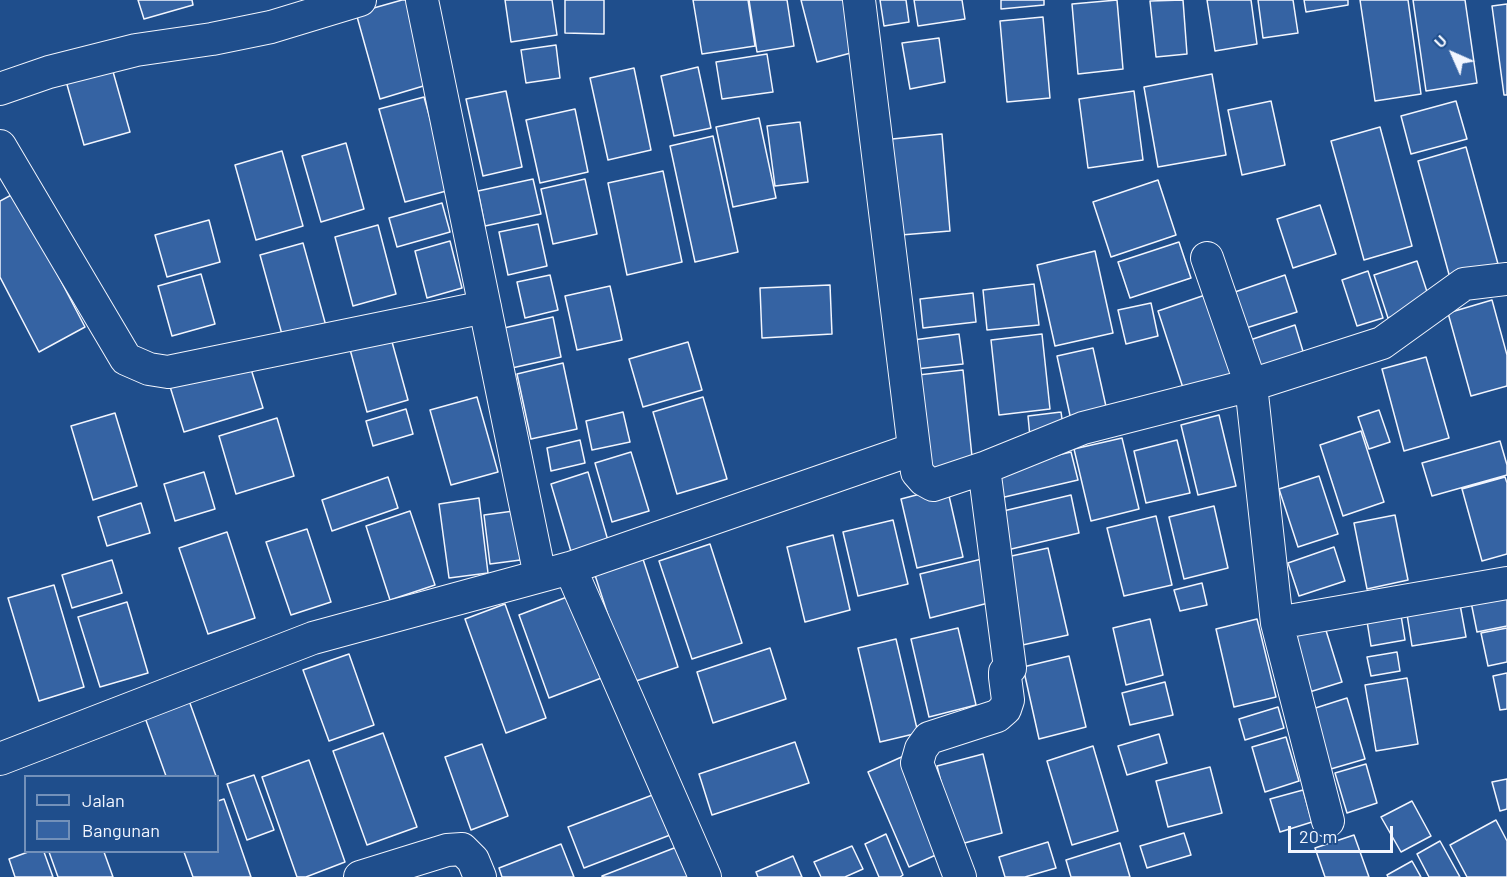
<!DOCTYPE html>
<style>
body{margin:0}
#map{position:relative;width:1507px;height:877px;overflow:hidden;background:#1f4e8c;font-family:Barlow,sans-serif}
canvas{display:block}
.legend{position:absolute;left:24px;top:775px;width:195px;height:78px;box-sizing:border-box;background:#1f4e8c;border:2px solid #7391ba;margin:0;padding:8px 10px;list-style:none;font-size:18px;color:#f2f6ff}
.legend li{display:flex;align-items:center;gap:12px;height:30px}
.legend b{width:30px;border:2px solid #7391ba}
.north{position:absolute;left:1423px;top:24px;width:60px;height:60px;-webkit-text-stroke:4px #1f4e8c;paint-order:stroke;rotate:315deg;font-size:16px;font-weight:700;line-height:24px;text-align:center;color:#f2f6ff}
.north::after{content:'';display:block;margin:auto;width:21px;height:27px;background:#f2f6ff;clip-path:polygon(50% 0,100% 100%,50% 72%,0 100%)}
.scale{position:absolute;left:1288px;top:826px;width:105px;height:27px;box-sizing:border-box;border:3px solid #f2f6ff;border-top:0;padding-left:8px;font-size:18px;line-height:21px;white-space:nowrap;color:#f2f6ff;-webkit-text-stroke:4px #1f4e8c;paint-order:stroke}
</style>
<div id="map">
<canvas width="1507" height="877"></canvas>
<ul class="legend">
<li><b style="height:8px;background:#1f4e8c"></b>Jalan</li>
<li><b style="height:16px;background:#3563a3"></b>Bangunan</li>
</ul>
<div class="north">U</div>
<div class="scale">20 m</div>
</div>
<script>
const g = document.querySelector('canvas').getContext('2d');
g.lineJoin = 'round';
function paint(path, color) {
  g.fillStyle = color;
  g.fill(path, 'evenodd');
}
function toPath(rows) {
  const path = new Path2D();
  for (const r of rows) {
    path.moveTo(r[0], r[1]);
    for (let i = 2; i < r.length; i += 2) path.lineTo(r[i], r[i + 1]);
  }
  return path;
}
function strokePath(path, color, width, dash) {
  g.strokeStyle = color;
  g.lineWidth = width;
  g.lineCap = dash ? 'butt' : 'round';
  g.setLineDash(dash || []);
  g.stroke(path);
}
const building = toPath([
 [138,0,192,0,193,5,144,19,138,0],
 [402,0,408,0,430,84,380,99,356,13,402,0],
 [505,0,552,0,557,35,511,42,505,0],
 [565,0,604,0,604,34,565,33,565,0],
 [693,0,748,0,755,46,702,54,693,0],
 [749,0,787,0,794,46,757,52,749,0],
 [801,0,849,0,862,50,817,62,801,0],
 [880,0,906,0,909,22,884,26,880,0],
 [914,0,962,0,965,19,918,26,914,0],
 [1001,0,1044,0,1044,5,1001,9,1001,0],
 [1117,0,1123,69,1078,74,1072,4,1117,0],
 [1183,0,1187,54,1156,57,1150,1,1183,0],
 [1207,0,1251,0,1257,44,1215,51,1207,0],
 [1258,0,1293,0,1298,33,1263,38,1258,0],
 [1304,0,1348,0,1348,5,1306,12,1304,0],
 [1360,0,1408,0,1421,94,1375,101,1360,0],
 [1413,0,1465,0,1477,83,1426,91,1413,0],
 [1507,4,1507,95,1504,95,1492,6,1507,4],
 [1043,17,1050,98,1007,102,1000,21,1043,17],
 [939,38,945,82,910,89,902,43,939,38],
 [556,45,560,78,526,83,521,50,556,45],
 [767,54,773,92,722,99,716,62,767,54],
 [110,61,130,132,84,145,64,74,110,61],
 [698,67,711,128,674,136,661,76,698,67],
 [634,68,651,150,608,160,590,78,634,68],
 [1212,74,1226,155,1158,167,1144,87,1212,74],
 [506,91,522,167,483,176,466,99,506,91],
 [1134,91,1143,160,1088,168,1079,99,1134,91],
 [424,97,450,190,405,202,379,109,424,97],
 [1271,101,1285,165,1242,175,1228,110,1271,101],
 [1456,101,1467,139,1411,154,1401,116,1456,101],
 [575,109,588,172,540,183,526,120,575,109],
 [759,118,776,198,733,207,716,127,759,118],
 [800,122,808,182,775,186,767,126,800,122],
 [1380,127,1412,246,1364,260,1331,141,1380,127],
 [942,134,950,231,901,235,892,139,942,134],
 [713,136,738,252,695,262,670,146,713,136],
 [346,143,364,209,321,222,302,156,346,143],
 [1466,147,1498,264,1450,278,1418,161,1466,147],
 [282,151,303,226,256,240,235,165,282,151],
 [663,171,682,262,627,275,608,183,663,171],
 [533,179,541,214,485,226,478,191,533,179],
 [585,179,597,234,553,244,541,189,585,179],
 [1158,180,1176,235,1111,257,1093,202,1158,180],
 [15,193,85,327,39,352,0,277,0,201,15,193],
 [442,203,450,232,397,247,389,218,442,203],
 [1320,205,1336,254,1293,268,1277,219,1320,205],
 [209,220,220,262,167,277,155,235,209,220],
 [538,224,547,266,508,275,499,232,538,224],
 [378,225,396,294,353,306,335,237,378,225],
 [450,241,462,288,427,298,415,251,450,241],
 [1179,242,1191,278,1130,298,1118,262,1179,242],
 [303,243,326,326,283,338,260,255,303,243],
 [1095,251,1113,333,1055,346,1037,265,1095,251],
 [1417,261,1431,304,1388,318,1374,275,1417,261],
 [1368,271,1383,318,1357,326,1342,280,1368,271],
 [201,274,215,324,172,336,158,286,201,274],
 [550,275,558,310,525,318,517,282,550,275],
 [1285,275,1297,312,1243,329,1232,293,1285,275],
 [1034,284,1039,325,987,330,983,290,1034,284],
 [830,285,832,334,762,338,760,288,830,285],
 [610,286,622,340,577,350,565,296,610,286],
 [1214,292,1241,375,1185,394,1158,311,1214,292],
 [973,293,976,322,923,328,920,299,973,293],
 [1492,300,1507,355,1507,386,1471,396,1448,313,1492,300],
 [1151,303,1158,336,1126,344,1118,310,1151,303],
 [553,317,561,357,503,370,495,330,553,317],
 [1295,325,1305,358,1257,374,1247,341,1295,325],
 [389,331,408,400,367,412,348,342,389,331],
 [959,334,963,364,916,369,913,340,959,334],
 [1042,334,1050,409,999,415,991,340,1042,334],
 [688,342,702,390,643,407,629,359,688,342],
 [1093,348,1107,411,1071,420,1057,356,1093,348],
 [247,356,263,408,184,432,168,380,247,356],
 [1426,357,1449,438,1404,451,1382,369,1426,357],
 [563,363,577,429,531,439,517,374,563,363],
 [963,370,973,466,928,471,918,375,963,370],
 [477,397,498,472,451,485,430,410,477,397],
 [703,397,727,479,677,494,653,412,703,397],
 [406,409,413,434,373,446,366,421,406,409],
 [1379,410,1390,442,1369,449,1358,417,1379,410],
 [623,412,630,442,592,450,586,421,623,412],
 [1061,412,1064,433,1030,437,1028,416,1061,412],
 [115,413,137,486,93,500,71,426,115,413],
 [1219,415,1236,486,1198,495,1181,425,1219,415],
 [277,418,294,476,236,494,219,436,277,418],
 [1361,431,1384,502,1343,516,1320,445,1361,431],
 [1122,438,1139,509,1091,521,1074,449,1122,438],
 [580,440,585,463,551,471,547,448,580,440],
 [1177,440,1190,493,1146,503,1134,451,1177,440],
 [1500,441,1507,465,1507,475,1432,496,1422,463,1500,441],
 [631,452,649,511,612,522,595,463,631,452],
 [1071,452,1078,480,996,499,989,471,1071,452],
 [204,472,215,509,175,521,164,484,204,472],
 [588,472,609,544,572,555,551,484,588,472],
 [1319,476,1338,534,1298,547,1279,489,1319,476],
 [388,477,398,508,332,531,322,500,388,477],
 [1505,477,1507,483,1507,554,1482,561,1462,489,1505,477],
 [947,487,963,557,917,568,901,499,947,487],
 [1071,495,1079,533,1003,551,995,513,1071,495],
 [479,498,488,573,449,578,439,504,479,498],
 [141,503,150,533,107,546,98,517,141,503],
 [1214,506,1228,568,1184,579,1169,517,1214,506],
 [521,510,528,559,490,564,484,515,521,510],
 [410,511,435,585,390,600,366,526,410,511],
 [1395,515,1408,580,1367,589,1354,523,1395,515],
 [1156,516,1172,585,1124,596,1107,528,1156,516],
 [893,520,908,584,858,596,843,532,893,520],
 [307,529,331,602,291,615,266,542,307,529],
 [227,532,255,618,208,634,179,548,227,532],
 [833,535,850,610,805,622,787,547,833,535],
 [710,544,742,643,692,659,659,561,710,544],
 [1334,547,1345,581,1299,596,1288,563,1334,547],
 [1048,548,1068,635,1018,646,998,559,1048,548],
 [642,556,678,667,630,683,594,572,642,556],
 [986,558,996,601,930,618,920,574,986,558],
 [112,560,122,593,72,608,62,575,112,560],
 [1202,583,1207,605,1180,611,1174,590,1202,583],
 [54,585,84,687,39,701,8,598,54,585],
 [1507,589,1507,626,1477,632,1470,597,1507,589],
 [575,594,604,677,549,698,519,615,575,594],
 [1459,599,1466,637,1412,646,1406,608,1459,599],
 [127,602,148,673,100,687,78,617,127,602],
 [505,604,546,718,506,733,465,619,505,604],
 [1400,609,1405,640,1371,646,1366,615,1400,609],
 [1150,619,1163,675,1126,685,1113,628,1150,619],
 [1257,619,1276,697,1234,707,1216,629,1257,619],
 [1324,624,1342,682,1303,694,1285,636,1324,624],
 [958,628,976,705,929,717,911,639,958,628],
 [1507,628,1507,662,1488,666,1481,633,1507,628],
 [896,639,918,733,880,742,858,648,896,639],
 [770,648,786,699,713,723,697,672,770,648],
 [1397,652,1400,671,1371,676,1367,657,1397,652],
 [349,654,374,725,329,741,303,670,349,654],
 [1069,656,1086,727,1039,739,1023,667,1069,656],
 [1507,673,1507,709,1500,710,1493,676,1507,673],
 [1407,678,1418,744,1376,751,1365,685,1407,678],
 [1165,682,1173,715,1130,725,1122,693,1165,682],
 [187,695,216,776,166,776,143,712,187,695],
 [1347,698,1365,759,1324,771,1306,711,1347,698],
 [1278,707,1284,728,1245,740,1239,719,1278,707],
 [383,733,417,827,367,845,333,751,383,733],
 [1159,734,1167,763,1127,775,1118,746,1159,734],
 [1286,737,1299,781,1265,792,1252,747,1286,737],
 [795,742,809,783,712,815,699,774,795,742],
 [482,744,508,816,471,830,445,757,482,744],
 [1093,746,1118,831,1072,845,1047,761,1093,746],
 [983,754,1002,833,957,845,937,766,983,754],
 [906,755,947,850,909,867,868,772,906,755],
 [309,760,345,862,306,877,297,877,262,777,309,760],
 [1366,764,1377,803,1347,813,1335,773,1366,764],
 [1210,767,1222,813,1168,827,1156,781,1210,767],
 [254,775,274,830,247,840,227,784,254,775],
 [1507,779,1507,809,1500,811,1492,782,1507,779],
 [1303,790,1312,822,1280,832,1270,799,1303,790],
 [663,791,678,832,584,868,568,827,663,791],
 [224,799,251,877,193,877,184,852,218,852,218,801,224,799],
 [1412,801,1431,836,1401,852,1381,817,1412,801],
 [1496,820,1507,841,1507,877,1467,877,1450,845,1496,820],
 [1184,833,1191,855,1147,868,1140,846,1184,833],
 [886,834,903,875,900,877,879,877,865,844,886,834],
 [1354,835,1369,877,1325,877,1315,848,1354,835],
 [1440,841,1460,877,1429,877,1417,854,1440,841],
 [1048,842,1056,868,1025,877,1005,877,999,857,1048,842],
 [687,843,700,877,602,877,602,876,687,843],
 [1120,843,1130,877,1071,877,1066,860,1120,843],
 [561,844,574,877,502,877,499,868,561,844],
 [852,846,863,869,845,877,821,877,814,862,852,846],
 [28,852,44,852,53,877,15,877,9,859,28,852],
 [49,852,104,852,113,877,58,877,49,852],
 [793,856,802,877,758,877,756,872,793,856],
 [1412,861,1421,877,1388,877,1387,875,1412,861]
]);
paint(building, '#3563a3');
strokePath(building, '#f2f6ff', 1.5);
const street = toPath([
 [422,0,540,576],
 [859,0,917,472,924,480,933,485,984,468,1083,428,1251,385,1277,623,1328,821],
 [0,89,49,72,136,50,212,39,271,27,360,0],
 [0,146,126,359,149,369,168,372,485,307],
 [1207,258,1251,385,1382,343,1464,284,1507,279],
 [570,568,705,877],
 [1277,623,1507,583],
 [0,759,313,638,570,568,914,449],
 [360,877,447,850,462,849,473,860,480,877],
 [960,877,917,763,921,749,929,738,997,716,1005,709,1008,700,1005,677,1005,672,1010,668,984,468]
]);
strokePath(street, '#f2f6ff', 34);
strokePath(street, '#1f4e8c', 32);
</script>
